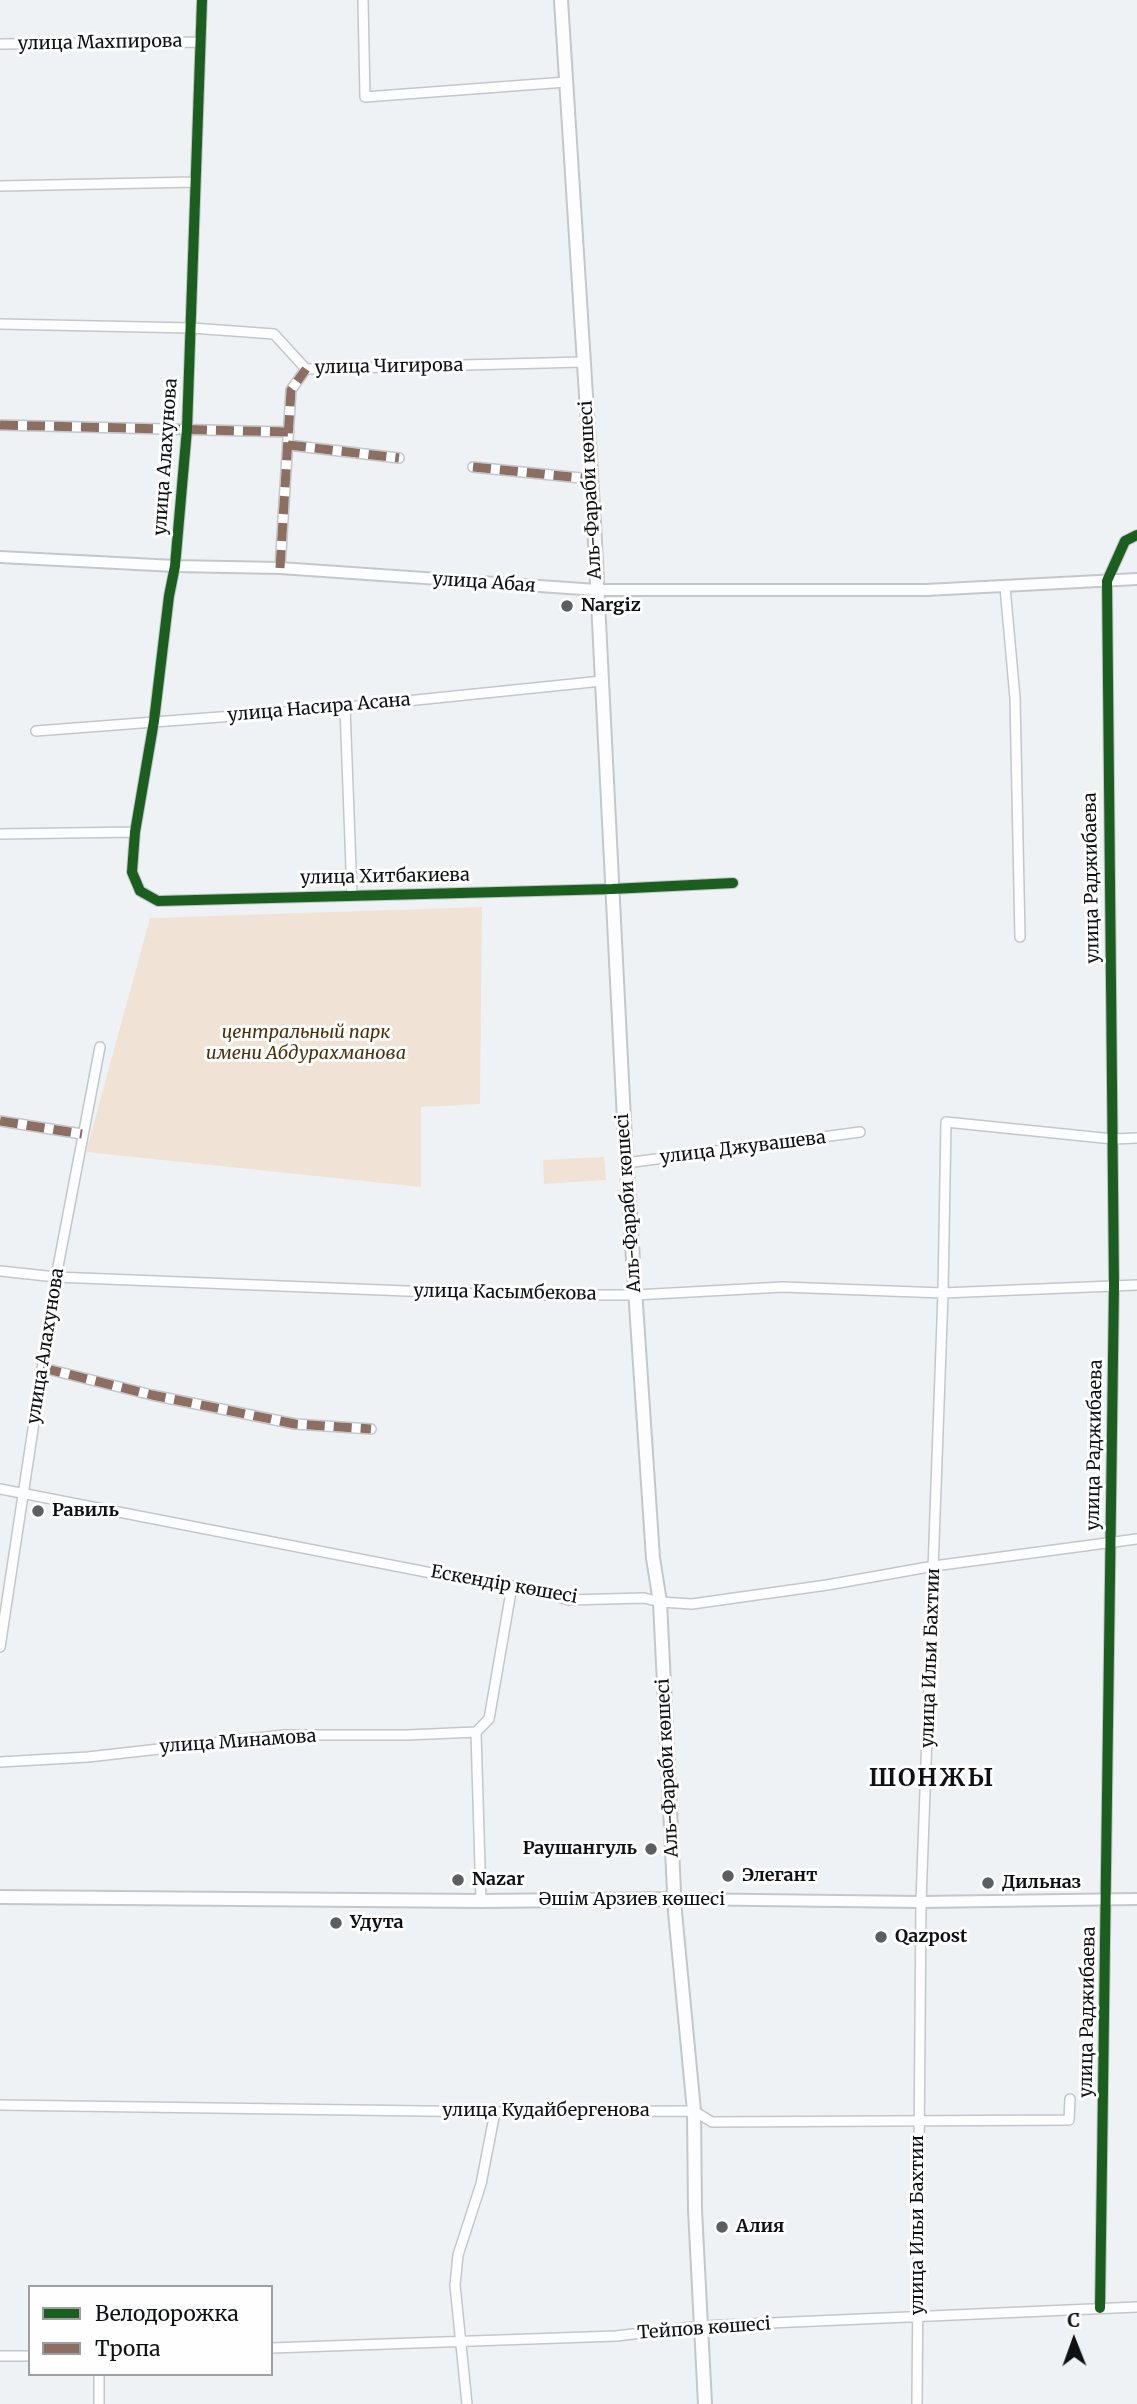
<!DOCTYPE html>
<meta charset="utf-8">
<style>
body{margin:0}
#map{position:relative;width:1137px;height:2404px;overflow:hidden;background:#eef2f5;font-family:Merriweather,serif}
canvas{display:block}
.legend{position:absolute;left:28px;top:2285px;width:245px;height:91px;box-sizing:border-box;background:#fefefe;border:2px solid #9e9fa0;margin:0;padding:9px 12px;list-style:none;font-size:21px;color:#0e1012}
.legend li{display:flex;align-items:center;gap:14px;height:35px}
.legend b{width:35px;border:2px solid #9e9fa0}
.north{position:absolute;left:1039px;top:2306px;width:70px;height:70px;-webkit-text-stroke:5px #fefefe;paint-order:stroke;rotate:359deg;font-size:19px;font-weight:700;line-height:28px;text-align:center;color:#0e1012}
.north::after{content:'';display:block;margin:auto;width:24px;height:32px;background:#0e1012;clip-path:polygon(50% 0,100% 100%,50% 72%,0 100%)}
</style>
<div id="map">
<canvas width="1137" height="2404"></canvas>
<ul class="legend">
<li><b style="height:9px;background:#1b5e20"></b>Велодорожка</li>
<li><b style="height:9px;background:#8d6e63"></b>Тропа</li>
</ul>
<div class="north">С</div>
</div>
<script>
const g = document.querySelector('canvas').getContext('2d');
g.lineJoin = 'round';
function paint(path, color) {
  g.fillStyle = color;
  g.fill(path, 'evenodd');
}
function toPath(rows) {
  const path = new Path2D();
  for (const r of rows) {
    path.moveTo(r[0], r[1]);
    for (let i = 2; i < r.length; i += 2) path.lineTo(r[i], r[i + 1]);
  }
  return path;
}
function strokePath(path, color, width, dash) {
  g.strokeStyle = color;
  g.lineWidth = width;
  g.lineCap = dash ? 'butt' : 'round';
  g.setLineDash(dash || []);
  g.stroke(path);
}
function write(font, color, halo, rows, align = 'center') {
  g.font = font + ' Merriweather,serif';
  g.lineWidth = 6;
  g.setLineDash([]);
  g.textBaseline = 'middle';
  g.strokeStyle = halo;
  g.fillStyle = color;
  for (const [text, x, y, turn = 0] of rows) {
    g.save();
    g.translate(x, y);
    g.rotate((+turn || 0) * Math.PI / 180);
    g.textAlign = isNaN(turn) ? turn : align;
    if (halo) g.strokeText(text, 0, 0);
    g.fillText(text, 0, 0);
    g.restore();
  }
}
paint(toPath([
 [482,907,480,1104,421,1107,421,1187,86,1152,150,918],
 [604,1157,606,1180,544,1184,543,1160]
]), '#f0e3d6');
const minor = toPath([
 [202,0,187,429,175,566,169,596,154,721,135,832,132,872,140,891,158,901,612,889,733,883],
 [363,0,365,97,566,82],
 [0,44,200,42],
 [0,186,196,182],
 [0,324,192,328,274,334,306,369,584,362],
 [0,425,289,432],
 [288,445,399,458],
 [473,467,591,479],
 [280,568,291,390,306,369],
 [1005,587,1015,698,1020,937],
 [345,707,352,895],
 [36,731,338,708,602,681],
 [0,834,135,832],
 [0,1121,82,1134],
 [626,1163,860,1132],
 [0,1271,56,1277,507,1295,635,1295,783,1287,943,1293,1137,1285],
 [43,1368,152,1395,295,1424,371,1429],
 [0,1489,452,1577,523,1588,569,1600,644,1598,660,1602,692,1604,827,1585,934,1566,1137,1539],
 [0,1647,56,1277,100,1047],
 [0,1762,88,1757,284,1735,407,1735,476,1732],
 [481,1901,476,1732,489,1719,512,1586],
 [0,2105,495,2112,694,2111,712,2122,1069,2120,1070,2099],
 [1100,2308,1114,1285,1107,581,1125,541,1137,535],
 [271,2348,616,2336,701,2326,1137,2307],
 [0,2356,30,2356],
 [99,2374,99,2404],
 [467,2404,455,2285,458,2255,481,2184,495,2112],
 [917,2404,921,1902,943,1293,946,1122,1113,1139,1137,1138]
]);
const tertiary = toPath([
 [0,557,175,566,280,568,597,590,926,590,1137,579],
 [674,1899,921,1902,1137,1899]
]);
const secondary = toPath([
 [561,0,594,522,625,1140,653,1558,660,1602,675,1912,694,2111,695,2210,705,2404],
 [0,1897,481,1901,674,1899]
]);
strokePath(minor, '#c4c7ca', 12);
strokePath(tertiary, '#c4c7ca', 14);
strokePath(secondary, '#c4c7ca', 16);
strokePath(minor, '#fcfdfe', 9);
strokePath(tertiary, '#fcfdfe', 10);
strokePath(secondary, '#fcfdfe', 12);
strokePath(toPath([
 [0,425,289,432],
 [288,445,399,458],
 [473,467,591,479],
 [280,568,291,390,306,369],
 [0,1121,82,1134],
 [43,1368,152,1395,295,1424,371,1429]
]), '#8d6e63', 9, [18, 9]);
strokePath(toPath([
 [202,0,187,429,175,566,169,596,154,721,135,832,132,872,140,891,158,901,612,889,733,883],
 [1100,2308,1114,1285,1107,581,1125,541,1137,535]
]), '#1b5e20', 10);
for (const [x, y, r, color] of [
 [567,606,7,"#5c5f61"],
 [38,1511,7,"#5c5f61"],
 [651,1849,7,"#5c5f61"],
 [728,1876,7,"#5c5f61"],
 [458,1880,7,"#5c5f61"],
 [988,1883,7,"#5c5f61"],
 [336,1923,7,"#5c5f61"],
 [881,1937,7,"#5c5f61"],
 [722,2227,7,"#5c5f61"]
]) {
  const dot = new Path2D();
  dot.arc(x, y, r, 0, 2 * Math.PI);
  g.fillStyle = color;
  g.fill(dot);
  strokePath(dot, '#fefefe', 2.5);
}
write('18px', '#0e1012', '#fefefe', [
 ["улица Махпирова",100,43,-1],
 ["улица Чигирова",389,367,-1],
 ["улица Алахунова",166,457,-86],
 ["Аль-Фараби көшесі",591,490,-93],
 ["улица Абая",484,583,4],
 ["улица Насира Асана",319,708,-5],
 ["улица Хитбакиева",385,877,-1],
 ["улица Раджибаева",1092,878,-91],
 ["улица Джувашева",743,1148,-7],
 ["Аль-Фараби көшесі",629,1203,-94],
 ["улица Касымбекова",505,1293,1],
 ["улица Алахунова",46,1346,-81],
 ["улица Раджибаева",1095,1445,-89],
 ["Ескендір көшесі",504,1585,10],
 ["улица Ильи Бахтии",931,1658,-88],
 ["улица Минамова",238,1742,-4],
 ["Аль-Фараби көшесі",668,1768,-93],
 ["Әшім Арзиев көшесі",632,1900],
 ["улица Раджибаева",1088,2012,-89],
 ["улица Кудайбергенова",546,2111],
 ["улица Ильи Бахтии",918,2225,-90],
 ["Тейпов көшесі",704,2329,-4]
]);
write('bold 18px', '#0e1012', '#fefefe', [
 ["Nargiz",581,606],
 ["Равиль",52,1511],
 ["Раушангуль",637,1849,"right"],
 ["Элегант",742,1876],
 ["Nazar",472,1880],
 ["Дильназ",1002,1883],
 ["Удута",350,1923],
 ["Qazpost",895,1937],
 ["Алия",736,2227]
], 'left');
write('italic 18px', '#4e2e0b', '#fefefe', [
 ["центральный парк",306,1033],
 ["имени Абдурахманова",306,1054]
]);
g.letterSpacing = '2px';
write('bold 24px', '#0e1012', '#fefefe', [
 ["ШОНЖЫ",932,1779]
]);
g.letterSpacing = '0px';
</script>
